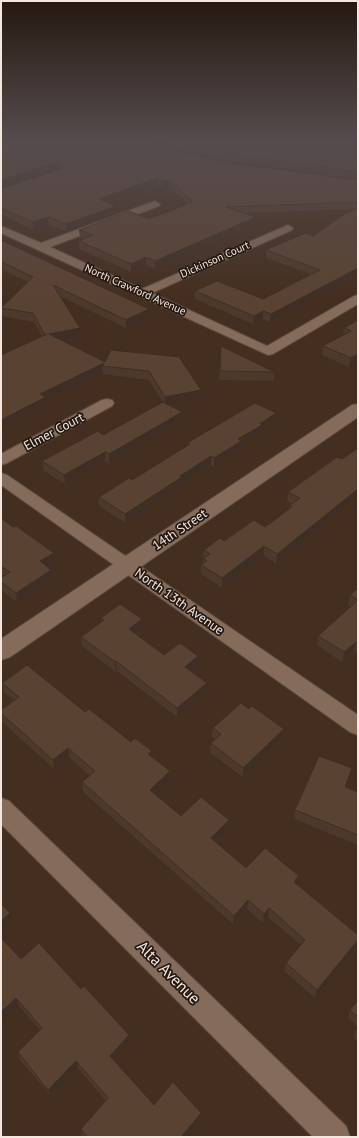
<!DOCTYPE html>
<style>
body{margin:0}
#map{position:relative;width:359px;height:1138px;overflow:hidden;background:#442e1f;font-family:"PT Sans",sans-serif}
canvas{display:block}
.frame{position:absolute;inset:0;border:2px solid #f6e7de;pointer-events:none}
</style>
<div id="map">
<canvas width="359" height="1138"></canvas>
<div class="frame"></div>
</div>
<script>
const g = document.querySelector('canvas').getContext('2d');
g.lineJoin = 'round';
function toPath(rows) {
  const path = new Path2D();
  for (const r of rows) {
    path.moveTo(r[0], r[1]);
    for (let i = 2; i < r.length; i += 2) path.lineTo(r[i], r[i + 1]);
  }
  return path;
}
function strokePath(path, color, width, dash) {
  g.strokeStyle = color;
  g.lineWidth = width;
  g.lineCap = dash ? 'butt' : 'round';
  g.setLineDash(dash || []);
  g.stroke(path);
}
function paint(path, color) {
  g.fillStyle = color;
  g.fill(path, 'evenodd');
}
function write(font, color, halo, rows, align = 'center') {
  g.font = font + ' "PT Sans",sans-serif';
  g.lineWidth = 3.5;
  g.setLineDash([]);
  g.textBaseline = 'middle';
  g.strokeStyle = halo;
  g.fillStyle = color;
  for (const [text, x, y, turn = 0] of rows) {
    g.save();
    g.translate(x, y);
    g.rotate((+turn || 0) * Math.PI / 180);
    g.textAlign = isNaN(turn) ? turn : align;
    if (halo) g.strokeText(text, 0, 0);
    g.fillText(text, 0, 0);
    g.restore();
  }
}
const minor = toPath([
 [155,201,160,204,159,206,50,247,142,289,288,225,293,228,292,230,152,293,267,346,354,296,358,295,358,304,273,354,268,355,1,233,1,226,41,243,155,201],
 [107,399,112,400,114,403,112,406,7,463,1,465,1,454,102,400,107,399],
 [1,473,7,475,358,715,358,735,350,732,1,485,1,473],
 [1,798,9,801,346,1126,350,1137,313,1137,1,824,1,798]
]);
const tertiary = toPath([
 [358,404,358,417,10,657,1,660,1,639,352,405,358,404]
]);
strokePath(minor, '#5f4c3f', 2);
strokePath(tertiary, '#5f4c3f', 2);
paint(minor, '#856b5a');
paint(tertiary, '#856b5a');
paint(toPath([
 [1,141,177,151,224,162,358,180,358,275,270,322,263,319,253,324,195,299,195,291,263,299,311,274,266,258,266,250,313,236,355,209,246,213,256,217,255,224,155,269,146,265,131,272,79,249,79,241,84,239,80,237,79,230,149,219,188,204,169,187,162,188,158,185,108,203,116,206,116,214,67,232,49,225,34,230,1,215,1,189,60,170,59,169,1,187],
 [153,141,358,141,358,179,224,160,182,151],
 [1,240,149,309,149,317,126,328,60,296,81,337,61,340,105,362,111,350,201,399,169,405,182,412,182,421,109,464,105,461,65,484,44,471,42,461,103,435,163,402,149,380,103,374,103,373,46,400,47,406,1,430,42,336,34,322,2,316,1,308,28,282,3,270,1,271],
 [358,320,358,362,349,367,322,355,323,346,343,335,344,328],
 [221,346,274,372,274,381,219,380],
 [276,413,275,422,262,431,261,434,241,447,241,450,214,467,211,465,182,484,182,486,126,523,99,506,99,497,132,480,187,446,187,443],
 [358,448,358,497,276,563,264,556,222,588,201,574,201,565,203,563,204,550,224,541,265,527,289,510,289,506,292,504,287,501,288,492,342,459],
 [1,518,55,562,47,567,51,570,52,579,17,602,1,590,1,578,4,576,1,574],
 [358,588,358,654,354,651,342,662,317,645,318,636,351,607,348,605,350,595],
 [101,618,142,619,142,629,136,634,164,655,198,656,198,666,191,672,207,693,177,717,117,671,116,672,82,646,81,637,102,621],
 [2,683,85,712,131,742,152,751,152,756,170,771,171,781,155,794,181,816,229,820,228,830,216,842,246,868,297,884,358,935,358,946,315,998,284,971,286,963,301,945,268,917,263,923,247,909,233,924,83,792,82,782,90,776,69,757,54,769,1,721,1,710,14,700,4,692],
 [249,709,284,729,283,738,243,777,210,753,211,743,215,739,212,737,213,728],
 [350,778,346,787,358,792,358,845,294,819,295,810],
 [1,938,21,959,130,1043,114,1060,154,1105,201,1120,187,1137,83,1137,82,1136,81,1129,106,1101,78,1068,51,1096,20,1060,18,1052,40,1030,19,1006,1,1023],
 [358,1000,358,1027,348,1018,350,1010],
 [358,1028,358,1042,353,1038,356,1030]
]), '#4d392c');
paint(toPath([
 [58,162,59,169,1,187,1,180],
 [158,178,158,185,102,205,99,199,101,198],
 [169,180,169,187,162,188,162,181],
 [116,206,116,214,67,232,66,224],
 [48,217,49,225,34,230,33,222],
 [256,217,255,224,155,269,155,261],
 [146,257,146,265,131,272,131,264],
 [1,262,2,262,3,270,1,271],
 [358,268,358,275,270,322,271,314],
 [149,309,149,317,126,328,126,320],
 [263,311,263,319,253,324,254,316],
 [80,328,81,337,50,342,49,334],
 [358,354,358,362,349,367,351,358],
 [104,363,102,366,103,373,46,400,47,406,1,430,1,420,40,394],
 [201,390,201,399,165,406,165,397],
 [182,412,182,421,109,464,109,454],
 [276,413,275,422,262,431,261,434,241,447,241,450,214,467,214,458,260,424],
 [105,452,105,461,65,484,64,475],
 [211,456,211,465,182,484,182,486,126,523,125,514,180,476],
 [358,489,358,497,276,563,277,554],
 [264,546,264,556,222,588,222,578],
 [54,553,55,562,41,571,40,561],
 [51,570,52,579,17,602,16,593],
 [142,619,142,629,129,639,129,629],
 [356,642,354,651,342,662,344,652],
 [198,656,198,666,185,677,185,667],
 [116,661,117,671,116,672,115,662],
 [207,683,207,693,177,717,177,708],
 [284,729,283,738,243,777,243,768],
 [68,748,69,757,54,769,53,760],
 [152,751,152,761,148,754],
 [352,768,350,778,343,796,345,787],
 [170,771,171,781,150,799,150,790],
 [229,820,228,830,210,847,211,838],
 [299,876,297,885,294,882],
 [248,900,247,909,233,924,234,916],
 [269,908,268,917,263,923,264,914],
 [10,913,12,922,1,932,1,921],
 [358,940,358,946,315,998,317,990],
 [16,998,19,1006,1,1023,1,1012],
 [129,1035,130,1043,111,1063,110,1056],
 [76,1061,78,1068,51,1096,48,1090],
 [201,1113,201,1120,187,1137,181,1137]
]), '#3f2e24');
const building = toPath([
 [1,141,146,141,177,151,224,162,358,180,358,202,226,207,256,217,155,261,146,257,131,264,79,241,93,235,79,230,129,211,149,219,193,202,169,180,162,181,158,178,101,198,99,199,116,206,66,224,48,217,33,222,1,208,1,189,61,169,64,166,58,162,1,180,1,141],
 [174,141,358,141,358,172,224,153,182,144,174,141],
 [358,208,358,268,271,314,263,311,254,316,195,291,217,281,263,299,320,270,266,250,305,233,313,236,343,215,358,208],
 [1,240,149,309,126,320,53,285,80,328,49,334,105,362,111,350,179,357,201,390,165,397,149,371,102,366,104,363,40,394,46,397,1,420,1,355,47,334,45,335,33,313,1,308,33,277,2,262,1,262,1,240],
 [358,320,358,354,351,358,323,346,351,331,344,328,358,320],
 [221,346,274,372,220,371,221,346],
 [163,402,182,412,109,454,105,452,64,475,42,461,98,431,103,435,163,402],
 [255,403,276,413,260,424,262,425,238,439,241,441,214,458,211,456,180,476,182,477,125,514,99,497,129,478,132,480,190,444,187,443,255,403],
 [358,448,358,489,277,554,264,546,222,578,201,565,207,561,204,558,210,554,204,550,220,538,224,541,254,520,265,527,292,507,289,506,300,498,288,492,337,457,342,459,358,448],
 [1,518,13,527,16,526,54,553,40,561,51,570,16,593,1,582,1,578,10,572,1,566,1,518],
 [358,588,358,600,350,595,358,588],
 [358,600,358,643,356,642,344,652,318,636,358,600],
 [120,604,142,619,129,629,164,655,180,643,198,656,185,667,207,683,177,708,116,661,115,662,81,637,104,620,101,618,120,604],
 [27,665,85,712,89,709,131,742,135,738,152,751,148,754,170,771,150,790,181,816,201,797,229,820,211,838,246,868,265,848,299,876,294,882,358,935,358,940,317,990,286,963,305,940,269,908,264,914,248,900,234,916,82,782,95,771,68,748,53,760,1,713,1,710,19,697,2,683,27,665],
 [241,703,249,709,252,706,284,729,243,768,211,743,221,734,213,728,241,703],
 [319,756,352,768,345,787,358,792,358,835,295,810,319,756],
 [1,904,10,913,1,921,1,904],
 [1,938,21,959,39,943,81,989,84,986,129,1035,110,1056,154,1105,173,1082,201,1113,181,1137,87,1137,81,1129,108,1098,76,1061,48,1090,18,1052,42,1028,16,998,1,1012,1,938],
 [358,1000,358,1017,350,1010,358,1000]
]);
paint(building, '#5a4233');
strokePath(building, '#3f2e24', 1);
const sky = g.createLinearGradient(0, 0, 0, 300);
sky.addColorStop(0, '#251911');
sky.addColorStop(0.47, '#564c4d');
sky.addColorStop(1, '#564c4d00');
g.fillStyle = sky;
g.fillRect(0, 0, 359, 300);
write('11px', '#f6e7de', '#231912', [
 ["Dickinson Court",215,260,-24],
 ["North Crawford Avenue",135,290,24]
]);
write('13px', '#f6e7de', '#231912', [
 ["Elmer Court",54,432,-28],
 ["14th Street",180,530,-34],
 ["North 13th Avenue",179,602,35]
]);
write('16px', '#f6e7de', '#231912', [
 ["Alta Avenue",168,973,45]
]);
</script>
